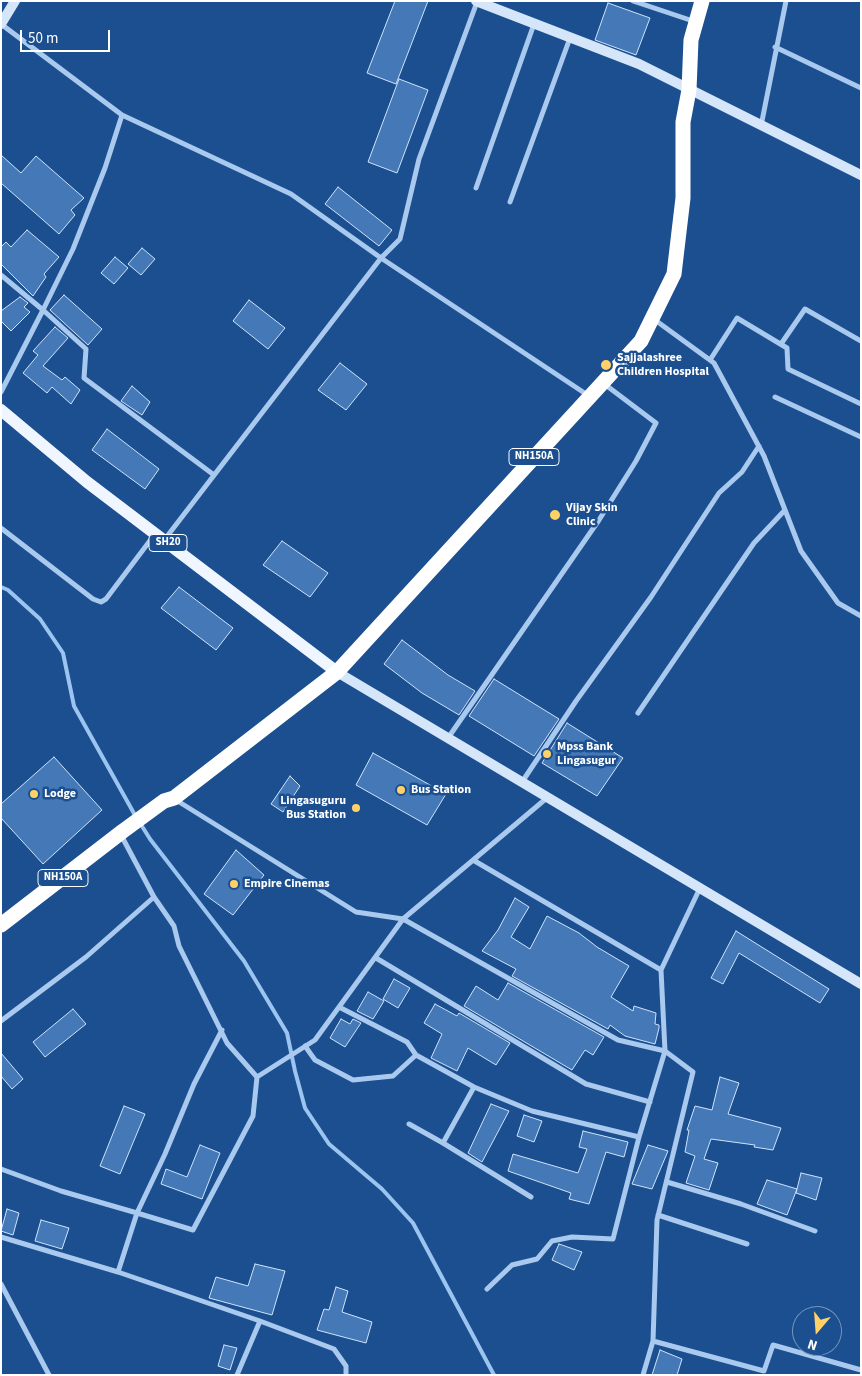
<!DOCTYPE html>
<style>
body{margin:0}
#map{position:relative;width:862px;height:1376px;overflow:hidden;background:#1b4f8f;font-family:"Source Sans 3",sans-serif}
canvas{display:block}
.frame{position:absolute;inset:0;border:2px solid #fff;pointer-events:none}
.north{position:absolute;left:792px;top:1306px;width:50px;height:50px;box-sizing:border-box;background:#1b4f8f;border:1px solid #7695bc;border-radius:50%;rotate:198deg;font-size:14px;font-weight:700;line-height:20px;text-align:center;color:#fff}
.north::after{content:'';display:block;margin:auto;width:18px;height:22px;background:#ffd166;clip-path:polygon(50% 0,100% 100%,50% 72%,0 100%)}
.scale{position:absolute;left:20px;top:30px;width:90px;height:22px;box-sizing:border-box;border:2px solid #fff;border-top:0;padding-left:6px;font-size:15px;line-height:18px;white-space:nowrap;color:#fff;-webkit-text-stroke:4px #1b4f8f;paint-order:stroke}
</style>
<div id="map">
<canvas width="862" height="1376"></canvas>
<div class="frame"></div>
<div class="north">N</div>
<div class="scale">50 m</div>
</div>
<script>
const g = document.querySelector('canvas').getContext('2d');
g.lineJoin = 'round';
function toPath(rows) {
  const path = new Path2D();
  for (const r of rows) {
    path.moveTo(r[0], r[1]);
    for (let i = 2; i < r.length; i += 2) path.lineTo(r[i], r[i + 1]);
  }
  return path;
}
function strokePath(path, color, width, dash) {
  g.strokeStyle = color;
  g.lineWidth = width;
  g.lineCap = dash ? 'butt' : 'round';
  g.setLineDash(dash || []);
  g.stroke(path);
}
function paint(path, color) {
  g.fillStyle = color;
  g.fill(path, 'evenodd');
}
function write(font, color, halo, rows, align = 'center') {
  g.font = font + ' "Source Sans 3",sans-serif';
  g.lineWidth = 5;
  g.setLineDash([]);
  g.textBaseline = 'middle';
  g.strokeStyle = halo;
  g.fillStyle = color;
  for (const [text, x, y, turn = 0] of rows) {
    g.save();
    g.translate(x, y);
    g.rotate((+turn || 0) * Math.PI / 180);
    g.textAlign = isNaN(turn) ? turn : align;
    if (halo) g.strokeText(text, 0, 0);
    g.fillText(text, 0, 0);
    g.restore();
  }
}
strokePath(toPath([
 [1,587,8,590,40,619,63,653,74,706,136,817],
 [140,823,150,839,244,961,287,1033,295,1071,305,1108,329,1144,382,1189,413,1223,494,1375]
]), '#9cc4f0', 4);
const building = toPath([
 [395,1,428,1,396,84,367,73,395,1],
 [608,3,650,18,636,55,595,40,608,3],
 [399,79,428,90,397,173,368,162,399,79],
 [1,155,21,173,36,156,84,198,71,210,75,215,59,234,1,183,1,155],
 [338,187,392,230,379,246,325,204,338,187],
 [27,230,59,257,44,274,46,277,33,296,1,264,1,247,6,242,11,247,27,230],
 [142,248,155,259,141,275,128,264,142,248],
 [115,257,128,268,114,284,101,273,115,257],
 [64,295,102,329,88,345,50,310,64,295],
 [20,297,28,303,24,307,30,312,11,331,1,321,1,311,20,297],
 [249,300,285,328,268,349,233,321,249,300],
 [55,327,68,338,43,366,62,380,65,377,80,390,71,404,52,387,47,393,23,373,38,355,33,351,55,327],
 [340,363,367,384,346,410,318,390,340,363],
 [132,386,150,402,142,415,121,401,132,386],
 [107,429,159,469,145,489,92,450,107,429],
 [282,541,328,573,310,597,263,565,282,541],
 [179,587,233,628,216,650,161,608,179,587],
 [402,640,448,675,475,691,459,715,422,693,384,664,402,640],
 [494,679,559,719,534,756,469,716,494,679],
 [567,723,623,758,597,796,542,763,567,723],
 [373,753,446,794,427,825,356,785,373,753],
 [54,757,102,810,43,864,1,818,1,804,54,757],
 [290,776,300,786,283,812,271,804,290,776],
 [236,850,264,875,233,915,204,894,236,850],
 [515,898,529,907,511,937,530,949,547,916,579,933,597,947,629,966,611,997,633,1011,634,1006,656,1013,655,1024,659,1025,659,1028,655,1044,625,1036,610,1025,608,1029,512,976,516,969,482,951,498,930,515,898],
 [736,931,829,989,820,1003,739,953,723,984,711,978,736,931],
 [394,979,410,988,398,1008,383,999,394,979],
 [508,983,604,1037,593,1055,585,1050,572,1070,464,1006,476,986,498,1000,508,983],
 [368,992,384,1001,373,1019,357,1011,368,992],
 [435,1004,457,1016,459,1013,510,1043,496,1065,468,1048,457,1071,431,1058,442,1034,424,1023,435,1004],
 [73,1009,86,1024,45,1057,33,1042,73,1009],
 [341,1019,350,1024,353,1019,361,1023,345,1047,330,1038,341,1019],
 [1,1053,23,1079,12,1089,1,1076,1,1053],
 [720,1077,739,1083,728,1114,781,1128,773,1150,754,1147,755,1145,711,1139,704,1159,718,1163,709,1190,686,1183,695,1156,685,1152,689,1130,687,1130,695,1106,712,1110,720,1077],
 [491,1104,509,1111,482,1162,468,1153,491,1104],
 [124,1106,145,1114,120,1174,100,1166,124,1106],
 [524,1115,542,1121,534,1142,517,1136,524,1115],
 [583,1131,628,1142,624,1157,606,1152,589,1204,569,1199,571,1193,508,1171,513,1154,578,1173,587,1149,579,1147,583,1131],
 [200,1145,220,1153,202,1199,161,1184,166,1169,187,1177,200,1145],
 [648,1145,668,1151,652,1189,632,1184,648,1145],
 [801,1173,822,1178,816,1200,796,1193,801,1173],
 [767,1180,797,1189,787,1215,757,1204,767,1180],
 [7,1209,19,1213,13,1235,1,1231,7,1209],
 [41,1220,69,1228,62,1249,35,1241,41,1220],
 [559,1244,582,1252,574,1270,552,1260,559,1244],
 [255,1264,285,1271,272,1315,209,1298,216,1277,248,1286,255,1264],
 [336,1287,348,1291,342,1312,372,1322,366,1343,317,1330,324,1309,329,1310,336,1287],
 [224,1345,237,1348,230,1370,218,1366,224,1345],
 [660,1350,682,1359,677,1375,652,1375,660,1350]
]);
paint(building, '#4478b7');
strokePath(building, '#cfe3fa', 1);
strokePath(toPath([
 [633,1,693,21],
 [1,24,122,115,105,168,73,249,43,310,86,349,84,378,214,475],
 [775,47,861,88],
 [122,115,291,194,381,258,400,239,419,159,477,2],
 [761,126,786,1],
 [476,188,534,24],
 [510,202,570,38],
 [1,275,43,310,1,392],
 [655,320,714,363,764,456,801,551,838,603,861,616],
 [781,344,805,309,861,341],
 [710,360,737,318,787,348,788,369,861,404],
 [775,397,861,437],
 [1,528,93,599,101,602,106,599,155,534],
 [165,539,381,258,589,396],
 [638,713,754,543,785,510],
 [448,738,599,520,636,461,656,423,603,383],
 [522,782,576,701,651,597,719,493,742,472,759,446],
 [176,800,356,912,403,919,548,797],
 [473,860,661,970],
 [376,958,586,1084,650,1102],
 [1,1021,86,957,154,897],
 [305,1046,315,1060,353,1080,393,1076,416,1055],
 [257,1077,315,1040,403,919,618,1040,665,1051,639,1137,532,1111,474,1087,416,1055,407,1042,339,1007],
 [474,1087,443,1143,531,1197],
 [409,1124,443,1143],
 [1,1169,61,1191,137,1213,165,1154,194,1084,222,1030],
 [667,1182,741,1204,815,1231],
 [658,1215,747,1244],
 [1,1237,118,1272,137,1213,193,1230,253,1116,257,1077,227,1043,179,946,174,926,154,897,121,835],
 [118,1272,260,1321,237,1375],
 [1,1284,49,1375],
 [487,1289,512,1265,537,1259,552,1241,572,1237,613,1239,639,1137],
 [260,1321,334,1349,346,1366,346,1375],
 [653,1341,764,1371,773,1345,861,1370],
 [643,1375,653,1341,657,1220,693,1072,665,1051,661,970,700,888]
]), '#a9c9ee', 5);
strokePath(toPath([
 [476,1,639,64,861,175],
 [1,24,15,1],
 [337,672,861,984]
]), '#d6e6fa', 10);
strokePath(toPath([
 [1,410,87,482,337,672]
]), '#f0f6ff', 12);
strokePath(toPath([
 [1,925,123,831,164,801,174,798,337,672,641,341,674,274,683,198,683,122,689,90,691,40,702,1]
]), '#fff', 15);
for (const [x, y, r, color] of [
 [606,365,6,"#ffd166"],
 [555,515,6,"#ffd166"],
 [547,754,5,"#ffd166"],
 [401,790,5,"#ffd166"],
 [34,794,5,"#ffd166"],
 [356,808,5,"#ffd166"],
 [234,884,5,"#ffd166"]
]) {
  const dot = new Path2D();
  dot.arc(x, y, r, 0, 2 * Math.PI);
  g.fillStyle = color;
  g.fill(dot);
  strokePath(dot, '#1b4f8f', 2);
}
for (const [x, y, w] of [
 [534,457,50],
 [168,543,38],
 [63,878,50]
]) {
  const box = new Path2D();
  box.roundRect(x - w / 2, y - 8.5, w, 17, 4);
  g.fillStyle = '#1b4f8f';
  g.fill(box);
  strokePath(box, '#fff', 1);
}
write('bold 11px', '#fff', null, [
 ["NH150A",534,457],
 ["SH20",168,543],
 ["NH150A",63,878]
]);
write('bold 12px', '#fff', '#1b4f8f', [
 ["Sajjalashree",617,358],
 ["Children Hospital",617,372],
 ["Vijay Skin",566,508],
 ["Clinic",566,522],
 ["Mpss Bank",557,747],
 ["Lingasugur",557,761],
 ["Bus Station",411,790],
 ["Lodge",44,794],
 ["Lingasuguru",346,801,"right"],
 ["Bus Station",346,815,"right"],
 ["Empire Cinemas",244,884]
], 'left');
</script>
